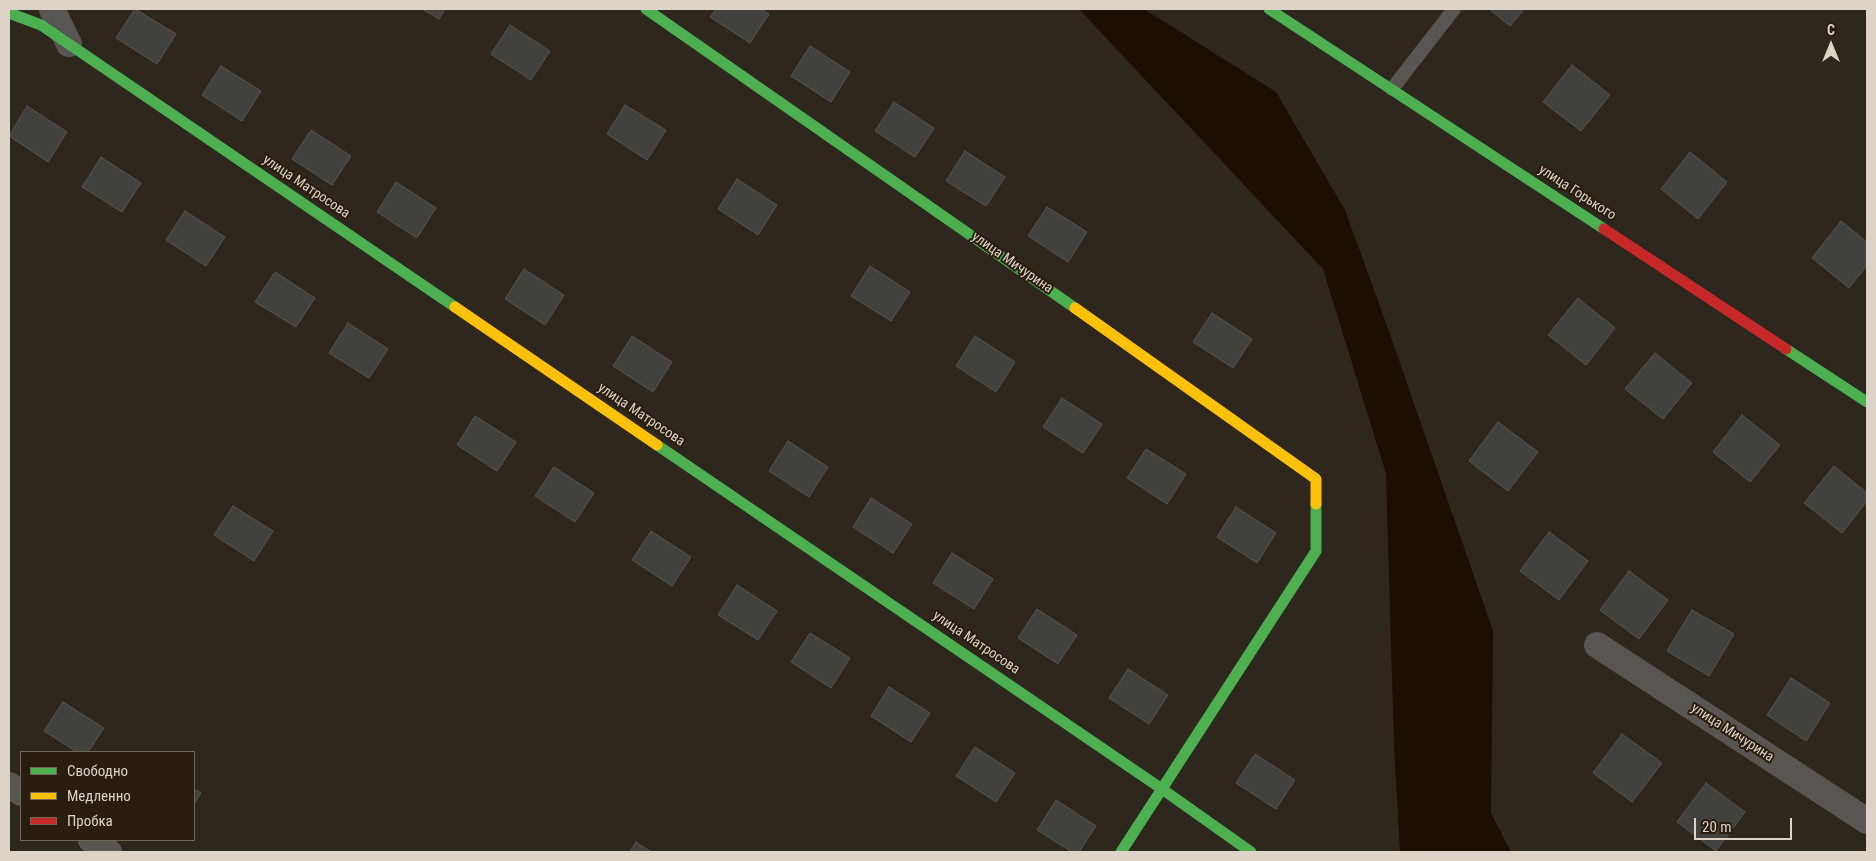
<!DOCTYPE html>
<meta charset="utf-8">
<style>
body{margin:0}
#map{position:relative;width:1876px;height:861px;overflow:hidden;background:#2d271d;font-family:"Roboto Condensed",sans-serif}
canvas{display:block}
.frame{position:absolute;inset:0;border:10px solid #dcd4c9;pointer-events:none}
.legend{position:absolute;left:20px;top:751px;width:175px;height:90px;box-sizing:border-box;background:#291e0d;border:1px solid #716758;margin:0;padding:6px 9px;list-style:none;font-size:15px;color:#dcd4c9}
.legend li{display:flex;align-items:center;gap:10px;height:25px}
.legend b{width:25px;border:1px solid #716758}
.north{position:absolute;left:1806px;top:20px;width:50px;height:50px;-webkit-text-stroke:4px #291e0d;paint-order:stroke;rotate:0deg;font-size:14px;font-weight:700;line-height:20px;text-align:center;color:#dcd4c9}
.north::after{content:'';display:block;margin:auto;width:18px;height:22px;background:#dcd4c9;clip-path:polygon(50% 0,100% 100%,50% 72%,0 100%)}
.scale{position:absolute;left:1694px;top:818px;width:98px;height:22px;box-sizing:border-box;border:2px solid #dcd4c9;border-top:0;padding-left:6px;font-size:15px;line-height:18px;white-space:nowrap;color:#dcd4c9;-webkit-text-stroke:4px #291e0d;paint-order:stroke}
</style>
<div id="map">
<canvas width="1876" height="861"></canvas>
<div class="frame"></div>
<ul class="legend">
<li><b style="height:6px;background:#4caf50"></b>Свободно</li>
<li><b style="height:6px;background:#ffc107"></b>Медленно</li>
<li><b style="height:6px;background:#c62828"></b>Пробка</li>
</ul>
<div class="north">С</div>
<div class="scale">20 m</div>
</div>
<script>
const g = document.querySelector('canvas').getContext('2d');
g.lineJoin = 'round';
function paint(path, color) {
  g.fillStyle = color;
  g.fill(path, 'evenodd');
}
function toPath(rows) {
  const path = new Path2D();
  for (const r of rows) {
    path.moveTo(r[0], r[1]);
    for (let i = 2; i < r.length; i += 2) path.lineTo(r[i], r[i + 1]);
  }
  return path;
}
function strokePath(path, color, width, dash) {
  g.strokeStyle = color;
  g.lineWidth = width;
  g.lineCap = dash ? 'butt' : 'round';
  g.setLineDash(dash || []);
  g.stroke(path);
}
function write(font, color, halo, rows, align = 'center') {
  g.font = font + ' "Roboto Condensed",sans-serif';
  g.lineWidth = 4;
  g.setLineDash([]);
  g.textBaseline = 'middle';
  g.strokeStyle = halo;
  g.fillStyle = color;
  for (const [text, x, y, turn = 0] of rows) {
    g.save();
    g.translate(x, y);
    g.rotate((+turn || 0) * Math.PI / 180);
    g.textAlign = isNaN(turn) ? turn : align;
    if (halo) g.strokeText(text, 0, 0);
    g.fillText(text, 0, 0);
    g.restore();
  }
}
paint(toPath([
 [1079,9,1144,9,1276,92,1345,210,1386,323,1493,631,1491,813,1511,852,1400,852,1394,746,1386,474,1323,269]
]), '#1b0e03');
const building = toPath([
 [135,9,176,34,157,64,116,38,135,9],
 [422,9,445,9,439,19,422,9],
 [716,9,761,9,769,14,750,43,710,17,716,9],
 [1489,9,1524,9,1510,26,1489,9],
 [510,25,550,51,531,80,491,54,510,25],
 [810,46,850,72,831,102,791,76,810,46],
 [1572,65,1610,95,1581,131,1543,102,1572,65],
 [221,66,261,91,242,121,202,95,221,66],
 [894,102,934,128,915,157,875,131,894,102],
 [625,105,666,130,647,160,607,134,625,105],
 [27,106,67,132,48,162,9,136,27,106],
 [311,130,351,156,332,185,292,159,311,130],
 [965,151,1005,177,986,206,946,181,965,151],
 [1690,152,1727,182,1698,219,1661,189,1690,152],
 [101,157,141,183,122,212,82,187,101,157],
 [737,179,777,205,758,235,718,209,737,179],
 [396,182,436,208,417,238,377,212,396,182],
 [1047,207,1087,232,1068,262,1028,236,1047,207],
 [185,211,225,237,206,266,166,240,185,211],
 [1841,221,1867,242,1867,265,1849,288,1812,258,1841,221],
 [870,266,910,292,891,321,851,296,870,266],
 [524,269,564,295,545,325,505,299,524,269],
 [275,272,315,298,296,327,255,302,275,272],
 [1578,298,1615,328,1586,365,1548,335,1578,298],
 [1212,313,1252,339,1233,368,1193,342,1212,313],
 [348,323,388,349,369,378,329,353,348,323],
 [632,336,672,362,653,392,613,366,632,336],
 [975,336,1015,362,996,392,956,366,975,336],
 [1655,353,1692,383,1663,419,1625,389,1655,353],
 [1062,398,1102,424,1083,453,1043,427,1062,398],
 [1742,415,1780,445,1750,482,1713,452,1742,415],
 [475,416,516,442,497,471,457,445,475,416],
 [1498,422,1538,452,1508,491,1469,461,1498,422],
 [788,441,828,467,809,497,769,471,788,441],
 [1146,449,1186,474,1167,504,1127,478,1146,449],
 [1834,466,1867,493,1867,501,1842,533,1804,503,1834,466],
 [554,467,594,493,575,522,535,496,554,467],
 [871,498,912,524,893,553,853,527,871,498],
 [233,506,273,531,254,561,214,535,233,506],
 [1236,507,1276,533,1257,563,1217,537,1236,507],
 [651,531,691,557,672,586,632,560,651,531],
 [1549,532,1588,561,1559,600,1520,571,1549,532],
 [952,553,993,579,974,609,933,583,952,553],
 [1629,571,1668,600,1639,639,1600,610,1629,571],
 [737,585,777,611,758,640,718,615,737,585],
 [1037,609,1077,635,1058,664,1018,638,1037,609],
 [1692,610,1734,634,1709,676,1667,651,1692,610],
 [810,633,850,658,831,688,791,662,810,633],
 [1128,669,1168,695,1149,724,1109,698,1128,669],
 [1791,678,1830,703,1806,741,1767,715,1791,678],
 [889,687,930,713,911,742,871,716,889,687],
 [63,702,104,728,88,752,77,752,44,731,63,702],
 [1622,734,1662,763,1632,802,1593,773,1622,734],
 [975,747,1015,773,996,802,956,776,975,747],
 [1255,754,1295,780,1276,809,1236,783,1255,754],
 [1706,783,1745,812,1716,851,1677,822,1706,783],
 [194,789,201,793,194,804,194,789],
 [1056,800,1096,826,1079,852,1072,852,1037,830,1056,800],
 [636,842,651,852,630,852,636,842]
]);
paint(building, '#41413e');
strokePath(building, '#565555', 1);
strokePath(toPath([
 [1392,89,1454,9]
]), '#585652', 14);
strokePath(toPath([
 [52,9,69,44],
 [1597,645,1867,821],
 [9,785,21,793],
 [91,840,109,852]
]), '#585652', 26);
strokePath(toPath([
 [646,9,1075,308],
 [1269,9,1604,229],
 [9,13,41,25,455,307],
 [1786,349,1867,402],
 [657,445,1162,789,1251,852],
 [1121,852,1316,551,1316,504]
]), '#4caf50', 11);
strokePath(toPath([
 [455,307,657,445],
 [1075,308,1316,479,1316,504]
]), '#ffc107', 11);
strokePath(toPath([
 [1604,229,1786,349]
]), '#c62828', 11);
write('14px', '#dcd4c9', '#291e0d', [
 ["улица Матросова",306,187,34],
 ["улица Горького",1577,193,33],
 ["улица Мичурина",1012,263,35],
 ["улица Матросова",641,415,34],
 ["улица Матросова",976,643,34],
 ["улица Мичурина",1732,733,33]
]);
</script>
